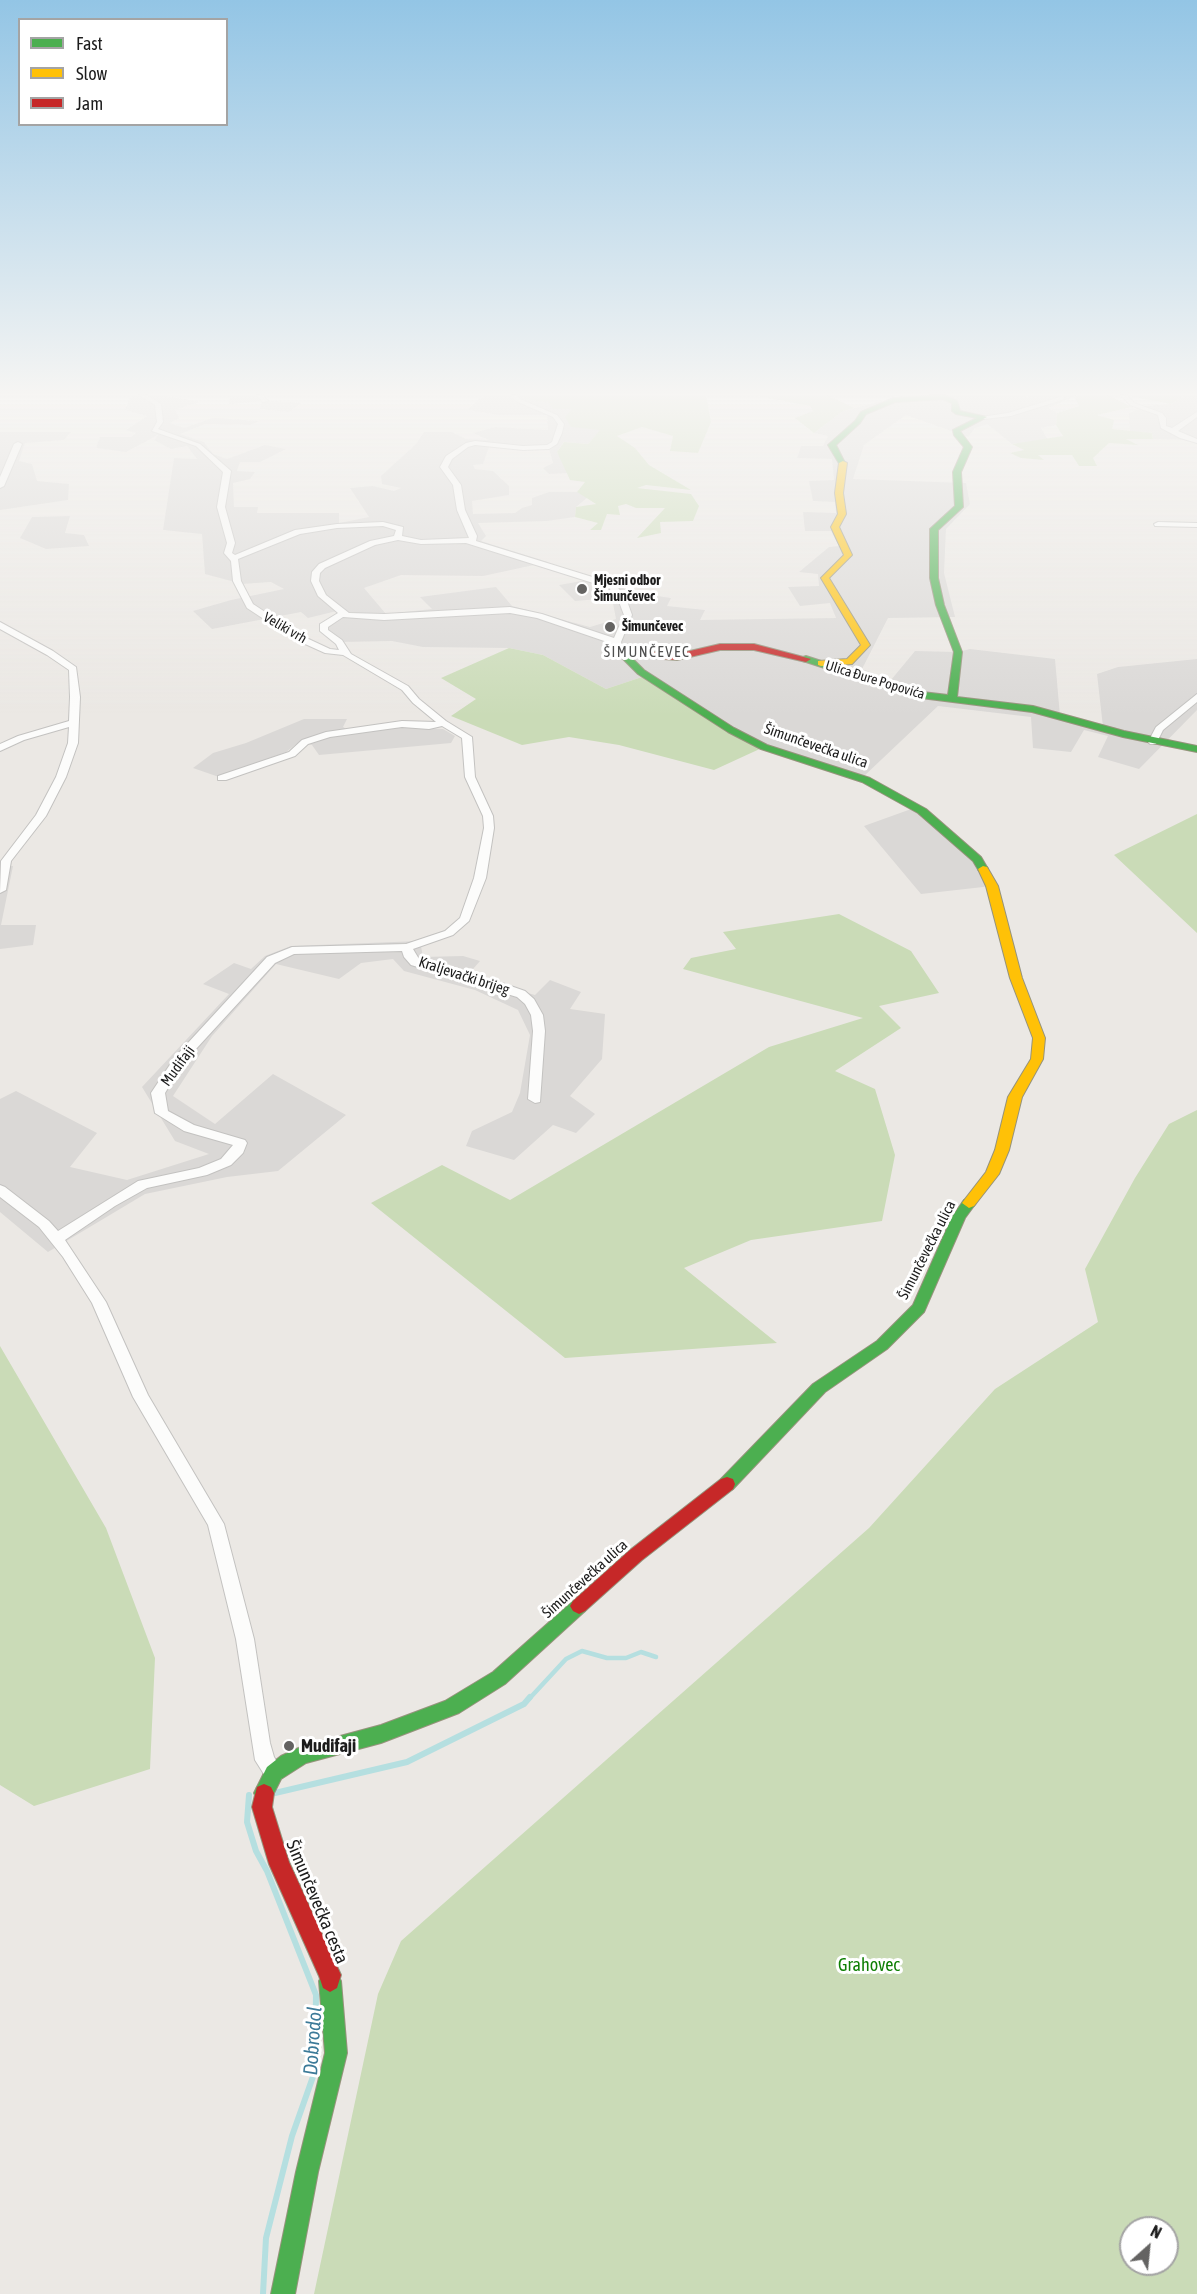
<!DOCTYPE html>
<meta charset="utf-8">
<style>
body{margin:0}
#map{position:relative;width:1197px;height:2294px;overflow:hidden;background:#ebe8e4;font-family:"Asap Condensed",sans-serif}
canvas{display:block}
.legend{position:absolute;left:18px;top:18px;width:210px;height:108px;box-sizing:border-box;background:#fff;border:2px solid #a4a4a4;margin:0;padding:8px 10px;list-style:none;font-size:18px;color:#1c1c1c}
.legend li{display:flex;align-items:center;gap:12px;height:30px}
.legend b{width:30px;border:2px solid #a4a4a4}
.north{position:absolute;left:1119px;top:2216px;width:60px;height:60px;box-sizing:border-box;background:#fff;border:2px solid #a4a4a4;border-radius:50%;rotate:27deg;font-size:16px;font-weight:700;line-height:24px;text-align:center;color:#1c1c1c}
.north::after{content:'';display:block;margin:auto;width:21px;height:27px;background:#646362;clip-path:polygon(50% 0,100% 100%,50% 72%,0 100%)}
</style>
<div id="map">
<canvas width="1197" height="2294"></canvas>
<ul class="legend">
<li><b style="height:8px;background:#4caf50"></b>Fast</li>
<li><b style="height:8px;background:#ffc107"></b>Slow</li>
<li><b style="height:8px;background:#c62828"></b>Jam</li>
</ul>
<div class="north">N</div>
</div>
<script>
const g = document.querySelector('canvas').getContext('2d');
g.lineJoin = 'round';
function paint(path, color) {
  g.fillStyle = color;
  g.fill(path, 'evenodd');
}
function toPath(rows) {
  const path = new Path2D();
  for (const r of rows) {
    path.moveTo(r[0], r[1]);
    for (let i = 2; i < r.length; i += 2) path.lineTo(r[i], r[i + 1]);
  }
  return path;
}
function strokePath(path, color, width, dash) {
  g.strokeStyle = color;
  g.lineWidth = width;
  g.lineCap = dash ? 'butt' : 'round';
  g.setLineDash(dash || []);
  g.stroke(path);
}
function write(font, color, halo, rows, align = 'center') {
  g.font = font + ' "Asap Condensed",sans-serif';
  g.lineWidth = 6;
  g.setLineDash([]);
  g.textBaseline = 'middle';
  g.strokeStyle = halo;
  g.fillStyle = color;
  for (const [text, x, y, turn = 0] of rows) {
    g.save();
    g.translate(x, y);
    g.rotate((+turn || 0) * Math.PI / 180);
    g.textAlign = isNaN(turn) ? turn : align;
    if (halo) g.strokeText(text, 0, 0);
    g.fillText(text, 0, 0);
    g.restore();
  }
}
paint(toPath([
 [131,395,161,395,199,402,175,410,179,418,170,423,184,428,213,418,259,421,250,425,205,424,180,434,204,442,213,454,227,459,265,445,286,449,260,462,240,462,237,471,255,472,250,479,233,483,234,507,258,507,257,513,339,513,339,523,369,517,350,488,373,486,394,491,401,488,382,484,381,476,416,444,424,432,452,432,466,439,489,440,473,433,495,427,548,430,547,415,499,415,467,410,484,395,524,395,525,399,550,403,573,409,601,430,588,444,564,442,557,452,569,473,549,474,543,468,553,463,549,449,489,447,483,464,473,465,475,469,493,471,509,486,509,495,472,501,473,514,515,513,522,508,532,505,532,498,549,492,577,492,588,497,576,507,575,517,547,521,478,523,486,536,481,541,548,562,483,576,401,575,364,588,386,614,432,609,420,597,496,587,512,606,590,627,616,619,612,598,575,601,559,585,604,577,630,592,671,598,667,606,705,610,700,620,836,618,830,603,800,606,788,587,819,586,818,574,799,572,829,547,839,546,831,531,805,531,803,512,836,513,835,502,813,501,809,481,834,480,832,459,797,458,801,446,823,446,828,436,814,433,843,411,907,395,1024,395,1026,397,1031,395,1077,395,1049,408,1057,413,1056,425,1041,428,1048,440,1012,444,987,424,975,428,968,437,906,415,864,445,853,479,966,483,970,504,946,529,944,573,955,617,888,618,862,669,891,680,915,651,958,652,970,649,1055,659,1060,716,1103,727,1097,674,1118,667,1197,659,1197,710,1139,769,1098,757,1108,736,1084,730,1071,752,1033,748,1031,717,938,706,863,777,922,811,977,859,992,886,921,894,864,826,914,808,866,780,764,747,642,677,606,689,543,655,509,648,423,647,392,641,339,642,323,626,344,614,341,610,308,618,301,612,212,629,193,611,231,600,284,589,271,582,242,584,205,574,202,534,163,530,174,458,197,459,187,446,171,449,154,440,158,435,126,452,96,448,100,437,131,437,136,433,126,430,147,416,125,410],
 [231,395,265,395,267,400,301,403,289,412,260,409,262,401,229,404],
 [1185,395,1197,395,1197,440,1153,439,1152,433,1130,432,1129,413,1145,406,1171,404],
 [0,432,71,432,64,440,25,443,19,461,32,464,37,481,69,484,68,500,0,510],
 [70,516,65,533,84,535,89,546,46,549,20,538,32,517],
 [304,719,347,719,343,727,353,733,397,727,443,729,455,736,451,743,319,755,312,745,299,742,286,752,219,777,193,768,213,753,246,743],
 [13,866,1,925,36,925,33,945,0,949,0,867],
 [420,941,423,957,463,956,480,961,467,976,535,995,550,980,581,992,570,1009,605,1014,602,1059,570,1096,595,1114,576,1133,553,1125,514,1160,466,1146,472,1131,512,1112,520,1093,530,1035,518,1010,475,990,404,971,393,959,361,963,339,979,276,964,212,1036,173,1096,215,1124,273,1074,346,1115,278,1171,227,1177,145,1194,48,1252,0,1212,0,1099,16,1091,97,1133,70,1167,127,1180,209,1154,175,1141,142,1087,229,994,203,984,234,963,251,969,265,956,291,946]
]), '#dad8d6');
paint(toPath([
 [524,395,706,395,711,422,698,453,670,451,673,436,642,427,617,436,635,448,649,465,691,490,646,485,637,488,691,494,699,506,693,521,660,522,661,533,637,538,665,508,636,508,626,504,618,506,620,515,607,514,601,530,590,530,598,523,575,517,576,507,596,504,577,492,585,482,570,480,557,452,564,442,588,444,600,430,571,427,565,417,572,409,553,409,550,403,524,399],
 [753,395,827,395,854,408,843,411,814,433,795,418,813,411,810,406],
 [1077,395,1107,395,1132,407,1097,415,1114,420,1112,429,1152,433,1153,439,1126,439,1138,445,1109,443,1093,458,1097,466,1079,466,1072,455,1038,455,1044,460,1021,458,1010,453,1024,450,1012,444,1063,436,1056,425,1057,413,1079,406,1075,397],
 [1125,395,1185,395,1171,404],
 [509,648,543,655,606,689,642,677,764,747,714,770,619,745,569,737,522,745,451,716,476,699,441,678],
 [1197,814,1197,933,1114,855],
 [839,914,911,951,939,993,879,1006,901,1028,835,1071,875,1089,895,1155,882,1221,751,1240,684,1268,777,1343,565,1358,371,1203,442,1165,510,1200,769,1047,863,1018,683,969,691,958,736,949,723,932],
 [1197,1110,1197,2294,314,2294,378,1994,401,1941,869,1528,995,1389,1098,1322,1085,1269,1135,1178,1169,1124],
 [1131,2228,1167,2228,1167,2264,1131,2264],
 [0,1346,106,1528,155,1658,150,1769,34,1806,0,1785]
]), '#cadbb7');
strokePath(toPath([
 [529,1699,566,1659,582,1651,607,1658,626,1658,641,1652,656,1657]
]), '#b5dfe0', 4.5);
strokePath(toPath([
 [275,1793,407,1762,524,1704,530,1697],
 [249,1795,247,1822,256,1851,267,1871,316,1995,315,2071,292,2136,266,2238,263,2294]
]), '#b5dfe0', 6);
const street = toPath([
 [139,395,146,395,161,404,163,422,158,429,200,444,231,471,225,507,235,543,232,553,235,555,295,530,337,524,383,522,403,527,402,536,421,540,469,538,457,510,453,485,440,467,446,456,466,443,475,441,523,446,547,445,552,442,558,424,553,417,518,402,511,397,513,395,519,395,518,397,522,400,557,415,564,424,562,433,557,444,549,449,523,450,475,445,468,447,452,459,448,467,461,485,465,510,477,536,476,541,615,584,626,598,632,615,621,642,623,649,619,652,616,651,613,644,537,618,510,613,384,620,343,617,328,627,328,630,342,640,351,654,408,686,419,699,446,721,472,737,475,777,493,816,494,828,486,878,469,921,453,935,413,949,419,959,505,984,525,991,534,999,543,1015,545,1031,540,1102,535,1103,528,1099,533,1031,531,1015,525,1004,517,997,411,965,404,957,402,951,294,954,275,963,184,1062,165,1093,168,1111,194,1125,245,1140,247,1143,243,1153,231,1165,207,1175,147,1188,115,1206,65,1240,106,1302,148,1395,224,1524,254,1639,270,1743,274,1757,284,1773,281,1779,274,1782,267,1779,255,1760,236,1639,208,1525,133,1397,92,1303,63,1257,39,1227,0,1197,0,1185,5,1187,49,1221,58,1231,138,1181,199,1168,221,1159,233,1145,184,1131,155,1113,151,1093,175,1057,267,957,292,947,406,944,445,931,460,918,474,878,484,828,483,816,465,777,462,738,442,726,429,729,402,727,330,737,308,744,295,756,226,780,218,780,218,776,289,752,302,740,326,732,402,721,436,722,413,703,402,690,343,655,325,653,294,639,247,608,233,581,231,561,224,553,227,543,217,507,223,472,196,446,152,431,157,422,155,405,139,395],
 [383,526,396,530,394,536,370,541,319,564,312,572,311,581,318,596,338,613,320,624,320,631,336,644,339,650,330,649,300,635,253,604,241,581,238,559,300,534,337,528,383,526],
 [398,540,421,544,466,543,609,588,618,599,624,615,614,638,542,614,510,607,384,614,349,613,326,595,319,581,320,573,325,568,375,545,398,540],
 [257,395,263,395,268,401,263,402,257,395],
 [1121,395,1127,395,1134,403,1162,413,1166,418,1166,426,1172,428,1197,412,1197,417,1178,431,1197,439,1197,443,1180,438,1161,428,1158,415,1130,405,1121,395],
 [1063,396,1065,399,1011,416,984,419,981,417,1008,413,1063,396],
 [18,442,22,444,4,486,0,488,0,477,14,444,18,442],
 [1158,522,1197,523,1197,527,1155,526,1154,524,1158,522],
 [0,622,53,651,76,667,80,697,78,743,66,777,46,816,11,861,6,890,0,893,1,861,36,815,56,777,68,743,69,727,24,740,0,751,0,744,18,736,69,721,70,697,69,670,47,655,0,629,0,622],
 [1197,694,1197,702,1163,730,1156,744,1150,744,1148,742,1156,727,1197,694]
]);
const fast = toPath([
 [944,395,957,401,960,411,987,417,960,431,972,447,961,472,963,507,938,530,938,578,944,605,962,652,957,697,1033,706,1124,731,1197,746,1197,752,1123,737,1032,712,913,697,803,661,803,657,806,656,914,691,948,695,954,652,936,605,930,578,930,529,955,506,953,472,964,447,954,435,953,430,977,418,956,414,952,411,952,403,943,399,895,402,866,414,860,423,836,445,846,465,840,465,828,445,855,421,861,412,894,398,944,395],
 [619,651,625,651,644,670,734,728,767,745,870,778,926,809,981,857,988,869,987,871,979,871,973,861,918,813,862,782,761,749,728,732,638,674,619,655,619,651],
 [969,1198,976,1203,965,1218,924,1312,887,1349,825,1392,733,1489,727,1491,721,1489,719,1484,721,1479,813,1384,877,1341,913,1305,952,1217,964,1200,969,1198],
 [579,1598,585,1601,588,1606,585,1611,505,1684,459,1713,381,1743,306,1763,281,1779,271,1799,264,1802,257,1799,254,1793,267,1767,281,1756,303,1746,381,1725,445,1701,493,1672,573,1601,579,1598],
 [330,1970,337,1974,341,1981,347,2053,318,2172,295,2294,271,2294,296,2172,325,2053,319,1981,323,1974,330,1970]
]);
const slow = toPath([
 [843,461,847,463,843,493,846,514,839,527,852,555,829,578,870,645,852,664,821,666,818,665,818,661,847,659,861,645,821,578,844,555,831,527,838,514,835,493,839,463,843,461],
 [983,866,987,867,998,886,1022,978,1045,1038,1043,1059,1022,1097,1009,1150,999,1174,974,1206,969,1208,962,1203,986,1172,995,1150,1008,1097,1031,1059,1033,1038,1010,978,986,886,978,869,983,866]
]);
const jam = toPath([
 [720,644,754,644,811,659,806,662,754,650,720,650,677,660,622,656,618,653,622,650,677,654,720,644],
 [727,1477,733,1479,735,1484,733,1489,642,1560,585,1611,579,1614,573,1611,570,1606,573,1601,630,1550,721,1479,727,1477],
 [264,1784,271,1787,274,1793,272,1807,289,1862,341,1975,337,1988,330,1992,323,1988,319,1976,269,1864,252,1807,257,1787,264,1784]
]);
strokePath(street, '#c3c2c0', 2);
strokePath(fast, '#96937c', 2);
strokePath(slow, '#96937c', 2);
strokePath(jam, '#96937c', 2);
paint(street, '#fcfcfb');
paint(fast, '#4caf50');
paint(slow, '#ffc107');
paint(jam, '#c62828');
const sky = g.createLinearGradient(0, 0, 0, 716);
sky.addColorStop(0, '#93c5e5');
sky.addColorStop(0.55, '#f6f5f3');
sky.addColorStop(1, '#f6f5f300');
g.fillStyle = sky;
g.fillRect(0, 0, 1197, 716);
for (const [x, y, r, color] of [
 [582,589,6,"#646362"],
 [610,627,6,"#646362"],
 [289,1746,6,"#646362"]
]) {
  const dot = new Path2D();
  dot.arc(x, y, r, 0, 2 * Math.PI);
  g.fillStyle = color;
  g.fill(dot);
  strokePath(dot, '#fff', 2);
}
write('bold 14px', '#1c1c1c', '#fff', [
 ["Mjesni odbor",594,581],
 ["Šimunčevec",594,597],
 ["Šimunčevec",622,627]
], 'left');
write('14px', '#1c1c1c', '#fff', [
 ["Veliki vrh",285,628,30],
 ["Ulica Đure Popovića",875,680,17]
]);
g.letterSpacing = '1.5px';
write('15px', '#4f4f4f', '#fff', [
 ["ŠIMUNČEVEC",647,652]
]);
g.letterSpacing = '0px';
write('15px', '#1c1c1c', '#fff', [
 ["Šimunčevečka ulica",816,746,19],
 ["Kraljevački brijeg",464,976,18],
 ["Mudifaji",178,1066,-54],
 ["Šimunčevečka ulica",927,1250,-63],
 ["Šimunčevečka ulica",585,1579,-42]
]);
write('bold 18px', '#1c1c1c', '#fff', [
 ["Mudifaji",301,1746]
], 'left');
write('18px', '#1c1c1c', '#fff', [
 ["Šimunčevečka cesta",317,1902,67]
]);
write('18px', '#0f7f05', '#fff', [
 ["Grahovec",869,1965]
]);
write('italic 20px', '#3c7a98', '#fff', [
 ["Dobrodol",313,2041,-86]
]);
</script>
